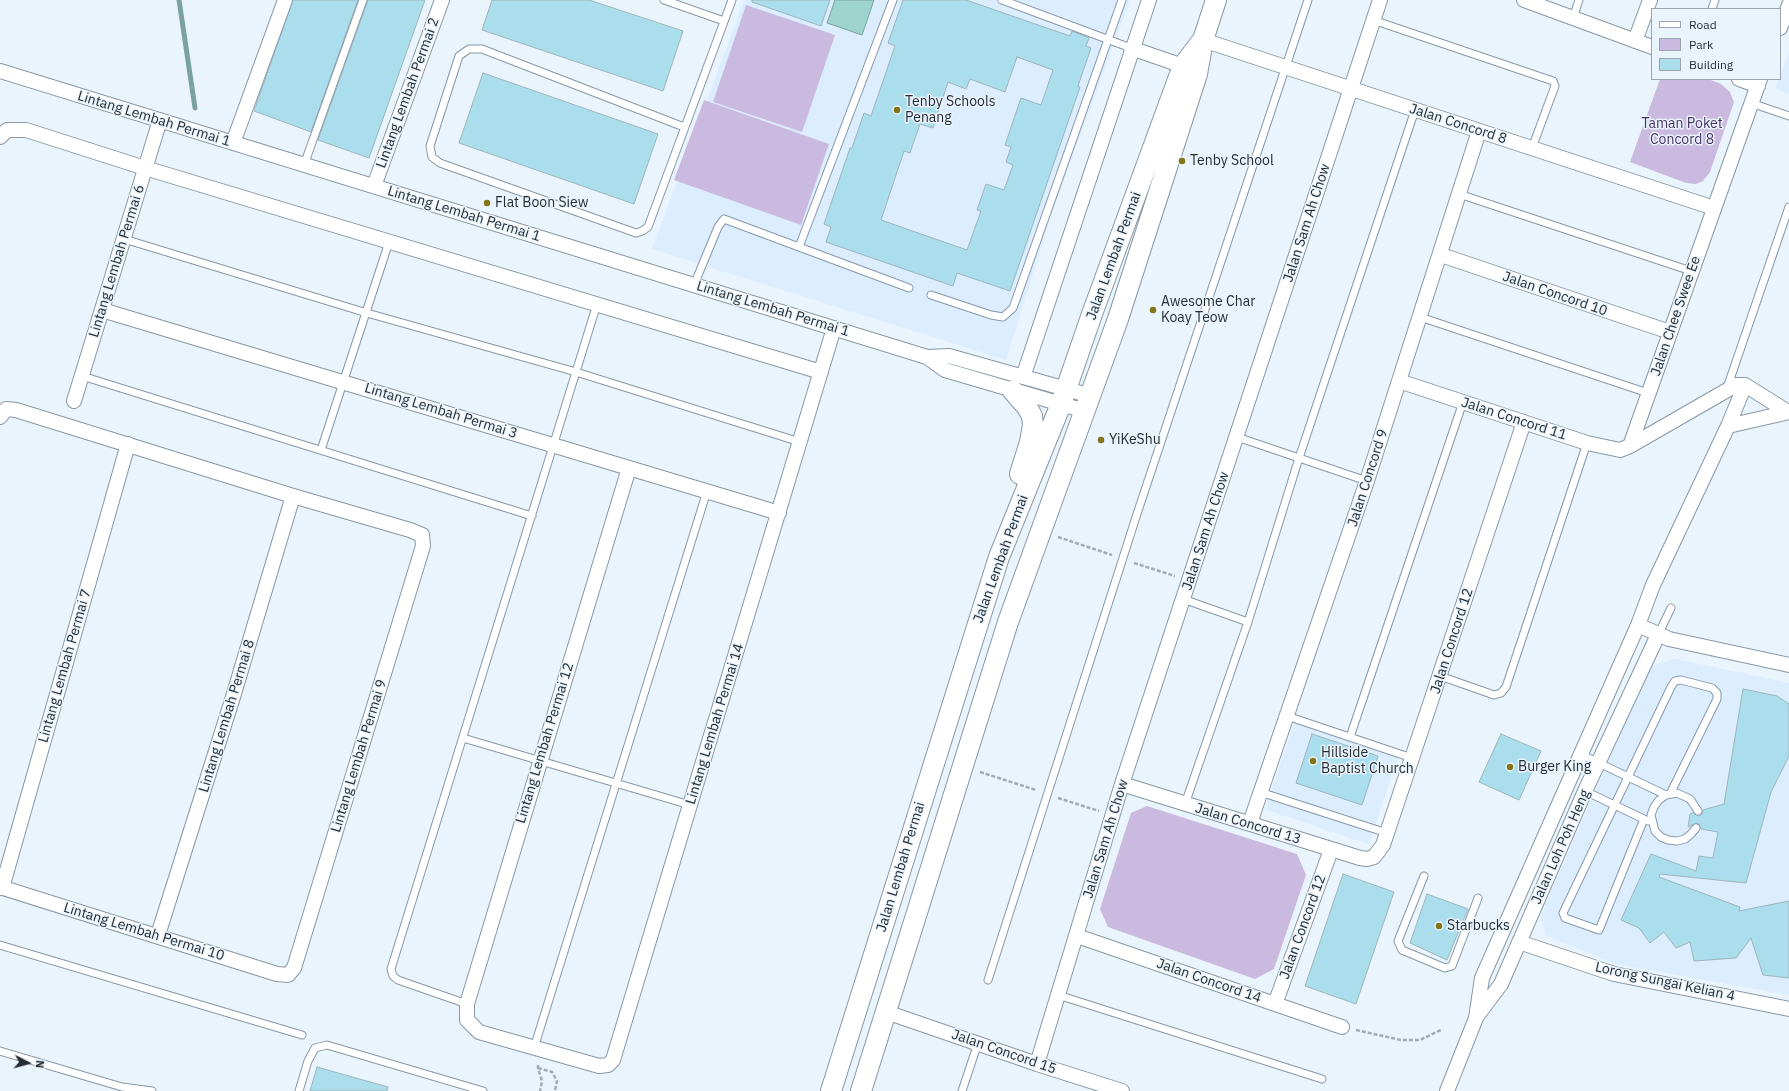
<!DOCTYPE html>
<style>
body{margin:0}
#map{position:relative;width:1789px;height:1091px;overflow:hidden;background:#eaf4fd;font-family:"IBM Plex Sans",sans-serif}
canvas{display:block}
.legend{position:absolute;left:1651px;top:8px;width:130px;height:72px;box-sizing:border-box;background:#eaf4fd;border:1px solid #9ca4ac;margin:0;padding:5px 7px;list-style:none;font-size:12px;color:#262c32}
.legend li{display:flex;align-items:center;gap:8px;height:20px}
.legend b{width:20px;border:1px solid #9ca4ac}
.north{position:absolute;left:8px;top:1043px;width:40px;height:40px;-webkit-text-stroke:3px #eaf4fd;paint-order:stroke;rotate:96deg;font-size:11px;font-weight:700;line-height:16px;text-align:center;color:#262c32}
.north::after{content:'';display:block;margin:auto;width:14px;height:18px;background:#262c32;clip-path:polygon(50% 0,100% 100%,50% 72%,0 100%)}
</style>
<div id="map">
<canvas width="1789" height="1091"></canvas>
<ul class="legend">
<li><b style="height:5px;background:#fff"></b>Road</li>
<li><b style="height:11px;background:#cabae0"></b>Park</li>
<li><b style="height:11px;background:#aadeec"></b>Building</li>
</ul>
<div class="north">N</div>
</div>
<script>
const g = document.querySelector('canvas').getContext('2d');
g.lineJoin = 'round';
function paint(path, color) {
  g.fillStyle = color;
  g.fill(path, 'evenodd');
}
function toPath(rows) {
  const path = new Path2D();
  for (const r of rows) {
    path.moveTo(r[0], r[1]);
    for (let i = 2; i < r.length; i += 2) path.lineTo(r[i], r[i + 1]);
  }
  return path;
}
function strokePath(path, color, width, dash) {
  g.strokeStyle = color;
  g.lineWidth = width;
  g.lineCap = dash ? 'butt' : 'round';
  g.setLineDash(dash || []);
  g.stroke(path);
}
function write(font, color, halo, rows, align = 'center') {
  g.font = font + ' "IBM Plex Sans",sans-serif';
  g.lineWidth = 3;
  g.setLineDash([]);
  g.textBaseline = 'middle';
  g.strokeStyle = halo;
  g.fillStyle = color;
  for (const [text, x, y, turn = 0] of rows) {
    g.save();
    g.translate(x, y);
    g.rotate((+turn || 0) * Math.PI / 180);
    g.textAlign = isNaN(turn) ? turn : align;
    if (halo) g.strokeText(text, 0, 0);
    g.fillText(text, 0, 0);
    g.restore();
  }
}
paint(toPath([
 [744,0,1130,0,1050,219,1006,360,652,249],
 [1789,52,1789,94,1775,89],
 [1675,659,1789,683,1789,995,1616,964,1546,936,1540,917,1650,666],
 [1297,715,1400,750,1369,844,1265,809]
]), '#dbedfe');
paint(toPath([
 [746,5,835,35,802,132,713,102],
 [1660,79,1708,79,1721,84,1730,92,1734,102,1710,172,1703,181,1696,184,1686,183,1630,162],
 [704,100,829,144,801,225,674,180],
 [1147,806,1297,854,1306,875,1274,969,1255,979,1108,927,1100,909,1131,813]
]), '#cabae0');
const water = toPath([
 [835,0,874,0,862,35,827,23,835,0]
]);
paint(water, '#9ed4ce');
strokePath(water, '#7aa29f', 1);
strokePath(toPath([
 [179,0,195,108]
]), '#7aa29f', 5);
const building = toPath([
 [293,0,358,0,311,132,254,111,293,0],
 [368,0,425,0,369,158,318,140,368,0],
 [492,0,589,0,683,31,663,91,482,30,492,0],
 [752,0,830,0,821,26,752,2,752,0],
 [903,0,966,0,1070,36,1072,31,1089,38,1086,46,1091,48,1078,86,1080,87,1010,291,957,273,953,286,826,242,831,227,824,224,850,148,852,148,864,113,871,116,895,46,888,43,903,0],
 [1017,57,1053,70,1041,105,1021,98,1005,145,1011,147,1006,162,1013,165,1004,190,986,184,977,210,981,211,967,250,881,220,904,151,910,153,920,124,933,128,948,82,966,89,970,79,1005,92,1017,57],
 [483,73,658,134,634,204,459,143,483,73],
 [1743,689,1777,696,1789,704,1789,756,1771,792,1746,883,1660,874,1659,877,1740,907,1739,911,1789,901,1789,978,1763,975,1751,938,1736,958,1694,961,1690,942,1676,948,1664,932,1650,943,1639,928,1621,920,1651,854,1696,871,1699,856,1713,858,1718,832,1701,829,1699,824,1696,823,1688,827,1690,814,1693,813,1699,816,1702,814,1703,810,1724,804,1743,689],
 [1312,734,1378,756,1362,805,1296,783,1312,734],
 [1501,734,1541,751,1519,800,1479,782,1501,734],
 [1343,874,1394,892,1356,1004,1305,986,1343,874],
 [1427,894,1468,909,1447,960,1410,943,1427,894],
 [317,1067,388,1087,387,1091,310,1091,317,1067]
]);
paint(building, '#aadeec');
strokePath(building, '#9eb5bc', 1);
const service = toPath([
 [664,0,724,21],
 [1002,0,1131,48],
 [1712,9,1715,0],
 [1573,18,1579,0],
 [1373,20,1553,81,1555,86,1532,148],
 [1751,103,1789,116],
 [684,127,482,49,469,49,459,56,430,146,432,157,440,163,636,233,642,231,648,227,732,0],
 [304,165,363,0],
 [1459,194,1691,271],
 [124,239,367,313,576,372,800,442],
 [799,247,893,0],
 [694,285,718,227,724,219,909,288],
 [931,295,991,315,1003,317,1013,308,1122,0],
 [1420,317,1648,393],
 [82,376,532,516],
 [1727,388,1789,207],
 [1237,437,1367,481],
 [321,450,389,242],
 [1183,599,1248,622],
 [1658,635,1671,608],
 [1440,676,1494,695,1501,693,1506,687,1587,443],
 [1287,716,1412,758],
 [1350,737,1463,402],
 [463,738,690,805],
 [1580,754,1666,795],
 [1585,791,1648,821],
 [1260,792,1387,833],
 [1185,804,1248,622,1299,458,1415,110],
 [1644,819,1599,930,1565,918,1563,913,1671,687,1675,681,1681,680,1712,688,1717,693,1717,699,1670,794],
 [1696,828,1691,834,1685,839,1677,841,1668,840,1661,837,1655,831,1651,815,1654,807,1659,800,1666,795,1677,793,1690,799,1698,811],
 [1424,876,1398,941,1402,950,1445,968,1452,966,1478,898],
 [0,945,302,1035],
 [988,980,1136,517,1308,0],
 [1058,995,1322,1079],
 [467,1004,398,980,393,976,391,969,597,304],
 [534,1048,707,491],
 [0,1051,122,1087,152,1091],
 [299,1091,308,1061,315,1048,327,1045,483,1091],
 [962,1091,978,1043]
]);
const minor = toPath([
 [1524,0,1652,47],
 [1780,28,1789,5],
 [1203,40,1714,208],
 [1635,41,1650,0],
 [1131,48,1183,66],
 [0,71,927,357,945,370,1085,411],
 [1739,79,1758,86],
 [1760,79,1630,446,1736,385,1745,385,1788,412],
 [0,137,7,130,26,130,145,168,821,372],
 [233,143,285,0],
 [374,186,442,0],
 [1441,255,1670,332],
 [102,310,779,513],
 [927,357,949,356,1091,396],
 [1023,377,1149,0],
 [1399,381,1587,443,1620,450,1630,446],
 [74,401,160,120],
 [0,417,6,409,16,410,293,496,410,530,422,535,423,546,294,968,288,975,277,974,0,887],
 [1728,426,1789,412],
 [629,468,467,1004,467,1020,479,1032,599,1066,608,1065,613,1060,834,328],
 [1638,625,1669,639,1789,665],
 [1122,784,1360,858,1367,859,1374,857,1383,845,1524,422],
 [1250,823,1367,481,1479,131],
 [2,888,128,444],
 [158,935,233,697,293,496],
 [1077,936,1342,1027],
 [1519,942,1614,974,1789,1009],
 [1275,1004,1331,850],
 [886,1012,1037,1064,1122,1091],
 [1477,1016,1501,984,1585,791,1658,635],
 [1037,1064,1122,784,1380,0],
 [1447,1091,1476,1018,1482,978,1638,625,1653,585,1728,426,1745,385]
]);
const secondary = toPath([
 [1013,391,1027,407,1032,416,1033,425,1030,442,1020,474],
 [831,1091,999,557,1061,404,1092,314,1183,66,1201,42],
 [861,1091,1008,622,1118,319,1197,74,1203,40,1216,0]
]);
strokePath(service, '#8898a6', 9);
strokePath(minor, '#8898a6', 16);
strokePath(secondary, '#8898a6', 22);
strokePath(toPath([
 [1058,537,1112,555],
 [1134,563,1175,576],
 [980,772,1036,790],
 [1058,798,1099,811],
 [1356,1030,1401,1040,1420,1040,1441,1030],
 [538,1065,538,1068,542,1081,540,1091],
 [538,1068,552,1072,557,1081,555,1091]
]), '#a2abb3', 2.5, [4, 2]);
strokePath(service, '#fff', 7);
strokePath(minor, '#fff', 14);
strokePath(secondary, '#fff', 20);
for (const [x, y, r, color] of [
 [897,110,4,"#837417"],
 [1182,161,4,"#837417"],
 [487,203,4,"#837417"],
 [1153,310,4,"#837417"],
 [1101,440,4,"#837417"],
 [1313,761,4,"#837417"],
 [1510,767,4,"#837417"],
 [1439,926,4,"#837417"]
]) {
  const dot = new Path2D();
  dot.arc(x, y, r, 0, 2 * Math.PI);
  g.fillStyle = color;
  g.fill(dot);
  strokePath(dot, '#eaf4fd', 1.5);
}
write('14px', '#262c32', '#eaf4fd', [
 ["Lintang Lembah Permai 2",408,93,-70],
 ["Lintang Lembah Permai 1",154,119,17],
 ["Jalan Concord 8",1458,124,18],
 ["Lintang Lembah Permai 1",464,214,17],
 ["Jalan Sam Ah Chow",1307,223,-72],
 ["Jalan Lembah Permai",1114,256,-70],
 ["Lintang Lembah Permai 6",117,261,-73],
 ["Jalan Concord 10",1555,294,19],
 ["Lintang Lembah Permai 1",773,309,17],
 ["Jalan Chee Swee Ee",1676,316,-71],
 ["Lintang Lembah Permai 3",441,411,17],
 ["Jalan Concord 11",1514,419,18],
 ["Jalan Concord 9",1368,478,-72],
 ["Jalan Sam Ah Chow",1206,531,-72],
 ["Jalan Lembah Permai",1001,559,-70],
 ["Jalan Concord 12",1452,641,-72],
 ["Lintang Lembah Permai 7",65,666,-74],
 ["Lintang Lembah Permai 8",227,716,-73],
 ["Lintang Lembah Permai 14",715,724,-73],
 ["Lintang Lembah Permai 12",545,743,-73],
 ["Lintang Lembah Permai 9",359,756,-73],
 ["Jalan Concord 13",1248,824,17],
 ["Jalan Sam Ah Chow",1106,839,-73],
 ["Jalan Loh Poh Heng",1561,847,-66],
 ["Jalan Lembah Permai",901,867,-73],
 ["Jalan Concord 12",1303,927,-70],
 ["Lintang Lembah Permai 10",144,932,17],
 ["Jalan Concord 14",1209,981,19],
 ["Lorong Sungai Kelian 4",1665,982,12],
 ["Jalan Concord 15",1004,1052,19]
]);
write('14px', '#262c32', '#eaf4fd', [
 ["Tenby Schools",905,102],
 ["Penang",905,118],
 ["Tenby School",1190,161],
 ["Flat Boon Siew",495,203],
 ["Awesome Char",1161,302],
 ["Koay Teow",1161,318],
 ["YiKeShu",1109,440],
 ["Hillside",1321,753],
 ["Baptist Church",1321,769],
 ["Burger King",1518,767],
 ["Starbucks",1447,926]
], 'left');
write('14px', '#4a3365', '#eaf4fd', [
 ["Taman Poket",1682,124],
 ["Concord 8",1682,140]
]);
</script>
